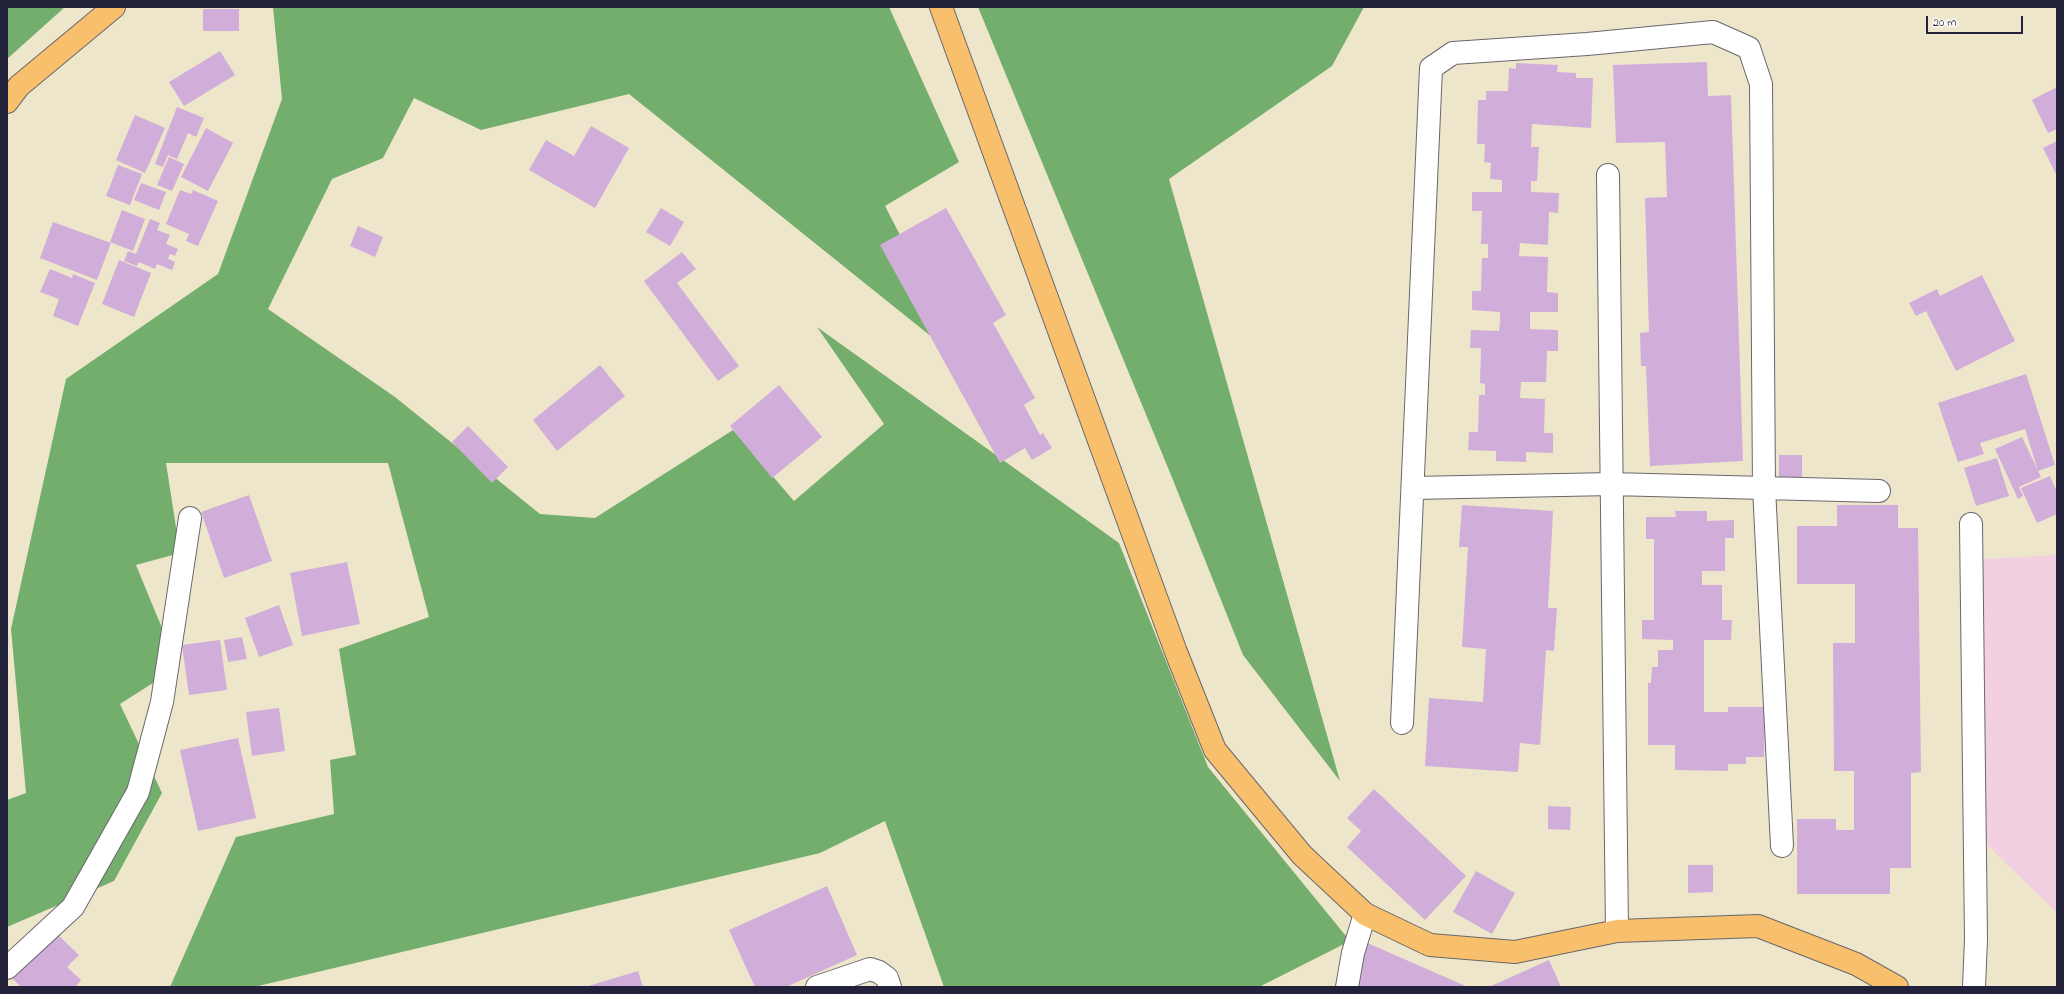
<!DOCTYPE html>
<style>
body{margin:0}
#map{position:relative;width:2064px;height:994px;overflow:hidden;background:#eee6ca;font-family:"Indie Flower",sans-serif}
canvas{display:block}
.frame{position:absolute;inset:0;border:8px solid #22223b;pointer-events:none}
.scale{position:absolute;left:1926px;top:16px;width:97px;height:18px;box-sizing:border-box;border:2px solid #22223b;border-top:0;padding-left:5px;font-size:12px;line-height:14px;white-space:nowrap;color:#22223b;-webkit-text-stroke:3px #fdfcf7;paint-order:stroke}
</style>
<div id="map">
<canvas width="2064" height="994"></canvas>
<div class="frame"></div>
<div class="scale">20 m</div>
</div>
<script>
const g = document.querySelector('canvas').getContext('2d');
g.lineJoin = 'round';
function paint(path, color) {
  g.fillStyle = color;
  g.fill(path, 'evenodd');
}
function toPath(rows) {
  const path = new Path2D();
  for (const r of rows) {
    path.moveTo(r[0], r[1]);
    for (let i = 2; i < r.length; i += 2) path.lineTo(r[i], r[i + 1]);
  }
  return path;
}
function strokePath(path, color, width, dash) {
  g.strokeStyle = color;
  g.lineWidth = width;
  g.lineCap = dash ? 'butt' : 'round';
  g.setLineDash(dash || []);
  g.stroke(path);
}
paint(toPath([
 [2057,555,2057,913,1978,836,1969,560]
]), '#f2cfe1');
paint(toPath([
 [7,7,65,7,7,59],
 [273,7,889,7,959,162,885,206,968,366,629,94,481,130,414,98,383,158,332,179,268,309,395,397,540,514,595,518,733,430,794,501,884,424,817,327,1119,543,1208,767,1350,941,1259,987,944,987,885,821,820,853,254,987,170,987,236,837,334,814,330,760,356,755,339,649,429,617,388,463,166,463,180,553,136,565,178,667,120,704,162,793,114,881,7,927,7,800,26,793,11,629,66,379,218,274,282,99],
 [978,7,1364,7,1332,66,1169,179,1340,781,1243,655,1173,480]
]), '#74ae6d');
paint(toPath([
 [203,9,239,9,239,31,203,31],
 [220,51,235,75,184,106,169,82],
 [1707,62,1708,96,1731,95,1743,461,1650,466,1646,366,1641,366,1640,333,1649,332,1645,198,1667,197,1665,142,1616,143,1613,65],
 [1516,63,1558,65,1557,72,1576,73,1576,78,1593,78,1591,128,1532,124,1531,147,1539,147,1537,181,1531,181,1531,192,1559,193,1558,213,1549,212,1548,245,1520,243,1519,256,1548,257,1547,292,1558,293,1558,312,1530,312,1530,329,1558,330,1558,351,1547,351,1546,382,1521,382,1520,398,1545,399,1544,433,1553,433,1553,453,1526,452,1526,462,1496,461,1496,451,1468,450,1469,432,1478,432,1479,395,1485,395,1485,384,1480,383,1481,348,1470,348,1471,330,1499,331,1500,321,1500,312,1472,310,1472,291,1481,291,1482,258,1488,258,1488,244,1481,244,1482,211,1472,211,1472,192,1502,192,1502,180,1490,179,1491,163,1484,162,1485,144,1477,144,1478,100,1486,100,1486,91,1508,91,1509,68,1516,69],
 [2057,87,2057,129,2048,133,2032,100],
 [177,107,204,118,196,137,188,133,177,159,168,155,163,167,155,164],
 [135,115,165,128,145,173,116,160],
 [591,126,629,148,595,208,529,170,546,140,574,156],
 [206,128,233,143,208,191,181,177],
 [2057,141,2057,176,2043,148],
 [169,157,184,164,172,191,157,185],
 [118,165,142,174,130,205,106,196],
 [141,183,166,192,159,210,134,200],
 [180,190,191,194,193,190,218,201,198,246,186,241,189,234,166,224],
 [661,208,684,222,670,246,646,232],
 [946,208,1006,315,993,323,1035,398,1024,405,1040,435,1043,433,1052,448,1032,460,1025,448,1000,463,880,245],
 [122,210,145,219,133,251,110,242],
 [150,219,160,223,157,230,170,235,166,244,178,249,175,256,170,254,168,259,175,262,172,270,157,264,155,269,139,262,137,266,124,261,128,251,136,254],
 [53,222,111,243,97,280,40,258],
 [358,226,383,237,375,257,350,246],
 [682,252,696,269,677,283,739,366,718,381,644,281],
 [119,260,151,273,134,317,102,304],
 [50,269,72,278,73,274,95,283,78,326,53,316,59,299,40,292],
 [1982,275,2015,341,1956,371,1926,311,1916,316,1909,303,1937,289,1940,296],
 [600,365,625,396,557,451,533,420],
 [2026,374,2055,465,2038,471,2025,429,1980,443,1984,454,1958,462,1938,403],
 [779,385,822,437,772,478,730,426],
 [468,426,508,467,492,483,452,442],
 [2022,437,2041,477,2019,487,2023,496,2018,499,1995,449],
 [1779,455,1802,455,1802,480,1779,480],
 [1997,458,2009,496,1976,506,1964,468],
 [2050,476,2057,492,2057,514,2037,523,2021,488],
 [249,495,272,561,224,578,201,512],
 [1462,505,1553,511,1548,608,1557,608,1554,651,1546,650,1540,745,1520,743,1518,772,1425,766,1429,698,1483,702,1486,649,1462,647,1468,547,1459,547],
 [1837,505,1898,505,1898,528,1918,528,1921,772,1911,773,1911,868,1890,868,1890,894,1797,894,1797,819,1836,819,1836,830,1854,830,1854,771,1834,771,1833,643,1855,643,1855,584,1797,584,1797,526,1837,526],
 [1675,511,1707,511,1707,521,1734,520,1734,538,1725,538,1725,571,1702,571,1702,585,1722,585,1722,620,1732,620,1731,640,1704,640,1704,712,1728,712,1728,707,1765,707,1764,757,1746,757,1746,764,1728,764,1728,771,1675,770,1675,745,1648,745,1648,683,1651,683,1652,667,1658,667,1658,650,1673,650,1673,640,1642,639,1642,620,1654,620,1654,539,1646,539,1646,517,1676,517],
 [347,562,360,624,302,636,290,573],
 [279,605,293,645,259,657,245,618],
 [242,637,247,659,228,662,224,640],
 [220,640,227,690,189,695,182,645],
 [279,708,285,751,252,756,246,712],
 [238,738,256,818,198,831,180,750],
 [1374,789,1466,876,1425,920,1347,847,1361,831,1347,818],
 [1548,806,1571,807,1570,830,1548,829],
 [1688,865,1713,865,1713,892,1688,893],
 [1476,871,1515,893,1492,934,1453,912],
 [827,886,857,955,786,987,755,987,729,930],
 [56,933,79,955,67,967,81,980,75,987,21,987,13,979],
 [1365,942,1468,987,1354,987],
 [1549,960,1561,987,1489,987],
 [638,971,643,987,585,987]
]), '#d0aed9');
const minor = toPath([
 [1608,175,1617,931],
 [1413,488,1612,484,1879,491],
 [1971,524,1976,939,1974,987],
 [1402,723,1431,68,1453,53,1587,44,1713,32,1749,48,1761,84,1764,488,1782,846],
 [7,968,73,907,138,792,162,702,190,518],
 [817,987,870,969,879,972,887,978,890,987],
 [1347,987,1353,953,1365,914]
]);
const major = toPath([
 [941,7,1176,652,1215,750,1302,855,1365,914,1430,945,1515,952,1617,931,1758,926,1856,964,1897,987],
 [7,102,19,86,114,7]
]);
strokePath(minor, '#69676d', 24);
strokePath(major, '#69676d', 24);
strokePath(minor, '#fff', 22);
strokePath(major, '#f8bf6c', 22);
</script>
